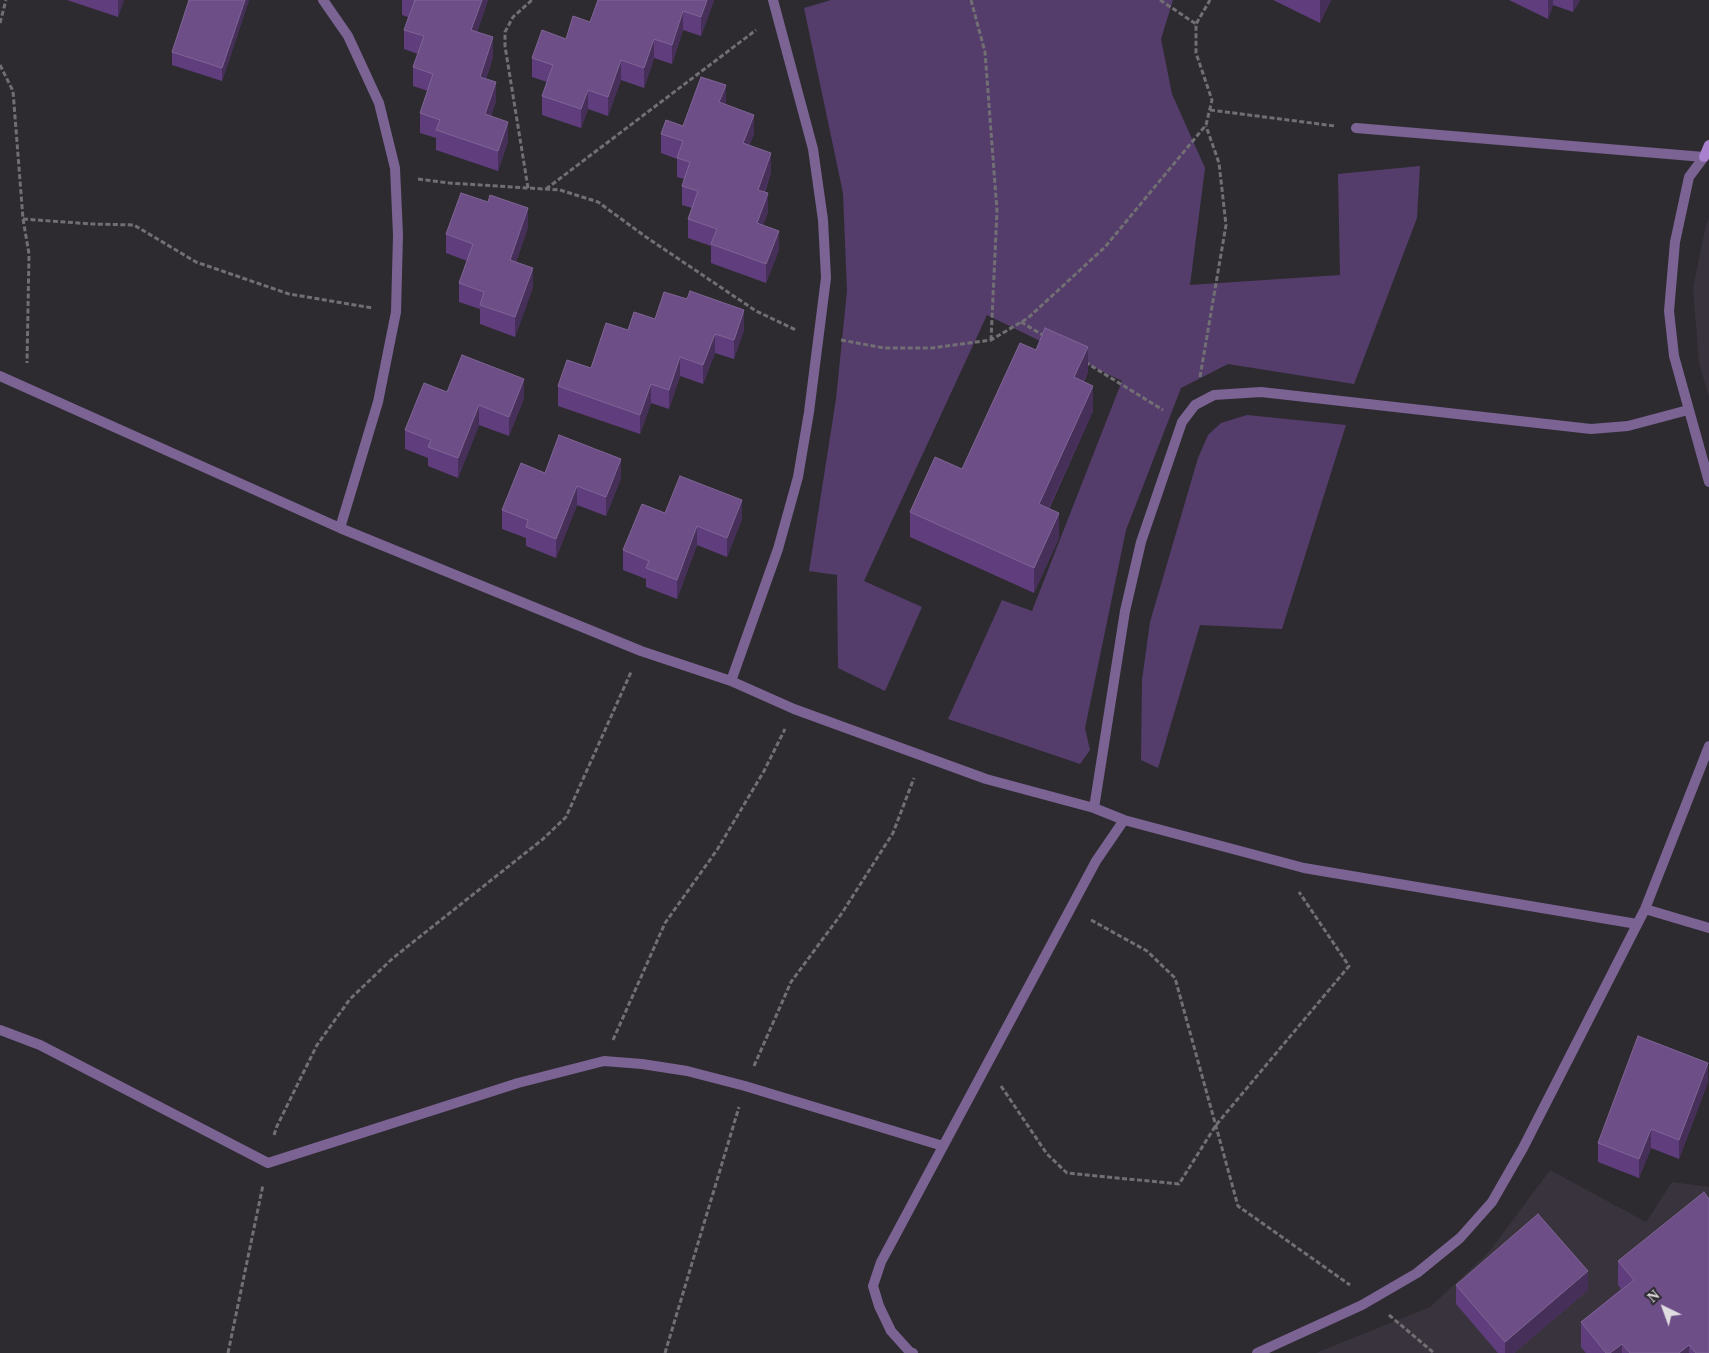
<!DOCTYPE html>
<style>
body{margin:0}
#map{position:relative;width:1709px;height:1353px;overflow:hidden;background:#2d2b30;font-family:Georgia,serif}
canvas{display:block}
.north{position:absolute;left:1639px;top:1283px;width:50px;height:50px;-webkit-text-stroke:4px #2d2b30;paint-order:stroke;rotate:318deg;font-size:14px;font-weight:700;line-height:20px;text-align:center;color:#e0dee1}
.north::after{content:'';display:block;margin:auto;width:18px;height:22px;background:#e0dee1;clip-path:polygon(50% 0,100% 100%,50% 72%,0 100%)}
</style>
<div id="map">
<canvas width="1709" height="1353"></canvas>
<div class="north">N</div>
</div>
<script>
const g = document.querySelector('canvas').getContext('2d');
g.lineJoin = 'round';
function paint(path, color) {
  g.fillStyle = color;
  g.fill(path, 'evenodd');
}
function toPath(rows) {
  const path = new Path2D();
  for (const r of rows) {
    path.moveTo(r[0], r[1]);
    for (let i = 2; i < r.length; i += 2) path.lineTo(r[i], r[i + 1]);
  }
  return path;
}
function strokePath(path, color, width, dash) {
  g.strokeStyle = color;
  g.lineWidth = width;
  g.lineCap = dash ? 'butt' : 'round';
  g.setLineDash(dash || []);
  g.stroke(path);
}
paint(toPath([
 [1709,219,1709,397,1699,363,1693,288,1706,225],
 [1550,1170,1646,1222,1672,1182,1709,1187,1709,1353,1316,1353,1430,1307,1489,1252]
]), '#38333d');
paint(toPath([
 [831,0,1173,0,1161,39,1172,94,1205,168,1190,285,1340,275,1338,174,1420,166,1417,218,1354,384,1228,364,1181,388,1126,530,1085,728,1090,750,1080,764,948,719,1002,600,1032,611,1122,381,987,315,864,581,922,607,885,691,838,668,837,575,809,571,836,399,847,291,843,193,804,8],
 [1247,415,1346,425,1282,629,1200,625,1158,768,1141,760,1142,680,1150,622,1198,458,1208,435,1221,423]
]), '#553d6b');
strokePath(toPath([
 [971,0,985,52,997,211,991,340],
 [1160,0,1196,24],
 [0,23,6,0],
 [0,65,13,91,23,219,29,254,27,363],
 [1210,110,1335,126],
 [418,179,449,183,560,190,598,202,646,237,756,311,796,330],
 [528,188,505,46,505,32,513,17,532,0],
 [546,189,756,30],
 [23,219,92,224,134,225,196,262,289,294,373,308],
 [1021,322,1046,337],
 [841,340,884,348,932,348,991,340,1028,318,1105,247,1206,125,1212,100,1196,53,1196,24,1210,0],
 [1085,362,1163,410],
 [1200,377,1226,225,1219,163,1206,126],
 [1091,920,1147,951,1175,978,1238,1206,1350,1285],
 [613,1040,665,923,717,850,764,771,785,729],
 [754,1066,791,982,842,913,893,833,914,778],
 [1001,1086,1047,1154,1067,1173,1179,1184,1216,1125,1349,966,1299,892],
 [274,1135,277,1126,317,1045,350,999,393,958,543,839,566,817,631,672],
 [1389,1315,1434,1353],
 [228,1353,263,1185],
 [665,1353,739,1107]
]), '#716f73', 3, [5, 2.5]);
strokePath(toPath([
 [323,0,348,36,379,103,395,168,398,235,396,312,378,402,340,528],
 [1356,128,1704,157],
 [1704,157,1689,177,1675,242,1669,311,1674,356,1709,482],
 [0,376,340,528,641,651,731,681,794,709,986,779,1094,808,1124,820,1304,868,1637,924],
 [731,681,778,549,798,477,809,412,826,278,823,220,813,149,773,0],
 [1094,808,1125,611,1141,542,1182,422,1195,405,1214,395,1261,392,1591,429,1628,426,1688,410],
 [1645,909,1709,928],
 [0,1030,40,1045,268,1163,518,1083,604,1061,642,1064,687,1071,745,1086,943,1146],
 [913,1353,910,1352,891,1331,879,1306,873,1286,881,1262,1096,861,1124,820],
 [1257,1353,1362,1305,1417,1273,1460,1238,1492,1202,1523,1148,1645,909,1709,746]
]), '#7b6393', 10);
strokePath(toPath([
 [1704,157,1709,145]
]), '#a880ce', 10);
paint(toPath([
 [67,0,124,0,118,17],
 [249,0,222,81,172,65,172,52],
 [402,0,488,0,477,32,493,57,486,79,496,101,491,116,508,141,498,171,436,150,436,138,420,133,420,113,428,91,413,86,413,67,418,54,404,49,404,30,408,17,402,15],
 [714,0,701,36,683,30,672,64,654,58,644,88,621,80,608,116,588,109,581,128,542,115,542,96,547,82,532,77,532,58,566,39,590,22],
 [1273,0,1331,0,1320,23],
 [1509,0,1580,0,1573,12,1553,5,1548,19],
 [726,104,754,134,749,145,771,172,765,192,768,212,763,225,779,250,766,283,711,263,711,246,688,238,688,219,692,208,682,205,682,186,684,179,677,177,677,159,661,153,661,134,683,126],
 [528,227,516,262,533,287,515,337,480,324,480,309,459,302,459,283,467,261,446,253,446,234],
 [655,319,744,330,734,359,715,353,703,384,680,376,669,409,651,403,640,434,558,406,558,386,591,368,628,330],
 [1036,350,1088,372,1084,382,1093,411,1049,509,1059,538,1034,593,910,537,910,512,962,469],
 [447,392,524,398,509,436,479,425,458,478,428,466,428,458,405,449,405,430],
 [545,473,621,478,606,516,577,505,556,558,526,546,526,538,502,529,502,510],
 [665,513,742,519,727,557,697,545,677,599,646,587,646,579,623,570,623,550],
 [1708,1082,1679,1159,1651,1148,1639,1178,1598,1162,1598,1143],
 [1618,1261,1709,1353,1586,1353,1581,1347,1581,1322,1621,1289,1618,1285],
 [1456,1285,1588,1290,1514,1353,1498,1353,1456,1304]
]), '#603d7c');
paint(toPath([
 [118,0,124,0,118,17],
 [245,0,249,0,222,81,222,68],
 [482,0,488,0,471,49,471,30],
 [707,0,714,0,701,36,701,17],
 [1320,0,1331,0,1320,23],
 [1548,0,1553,0,1553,5,1548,19],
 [1573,0,1580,0,1573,12],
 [683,11,683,30,672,64,672,45],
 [493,37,493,57,480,96,480,77],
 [654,39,654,58,644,88,644,68],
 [621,60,621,80,608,116,608,97],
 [496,82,496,101,485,133,485,114],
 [726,85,726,105,719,102],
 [588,90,588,109,581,128,581,109],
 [754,115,754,134,743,162,743,143],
 [508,122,508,141,498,171,498,151],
 [771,153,771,172,758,209,758,190],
 [768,193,768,212,757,242,757,223],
 [528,208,528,227,510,279,510,260],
 [779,231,779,250,766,283,766,264],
 [533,268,533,287,515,337,515,317],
 [744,310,744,330,734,359,734,340],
 [715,334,715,353,703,384,703,365],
 [1088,347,1088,372,1074,402,1074,377],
 [680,357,680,376,669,409,669,390],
 [524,379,524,398,509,436,509,417],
 [651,384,651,403,640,434,640,415],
 [1093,386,1093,411,1039,529,1039,504],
 [479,405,479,425,458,478,458,458],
 [621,459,621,478,606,516,606,497],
 [577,486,577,505,556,558,556,539],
 [742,500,742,519,727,557,727,538],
 [1059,513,1059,538,1034,593,1034,568],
 [697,526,697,545,677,599,677,580],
 [1708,1063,1708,1082,1679,1159,1679,1140],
 [1651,1129,1651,1148,1639,1178,1639,1159],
 [1588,1271,1588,1290,1514,1353,1505,1353,1505,1342],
 [1622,1344,1622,1353,1610,1353],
 [1689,1345,1689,1353,1679,1353]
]), '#462f59');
const building = toPath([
 [189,0,245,0,222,68,172,52,189,0],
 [414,0,482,0,471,30,493,37,480,77,496,82,485,114,508,122,498,151,436,130,440,120,420,113,433,74,413,67,424,36,404,30,415,0,414,0],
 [598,0,707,0,701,17,683,11,672,45,654,39,644,68,621,60,608,97,588,90,581,109,542,96,553,65,532,58,542,30,566,39,573,16,590,22,598,0],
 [701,77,726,85,719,102,754,115,743,143,771,153,758,190,768,193,757,223,779,231,766,264,711,244,717,229,688,219,698,191,682,186,690,162,677,158,683,141,661,134,666,120,683,126,701,77],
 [461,193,488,202,490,195,528,208,510,260,533,268,515,317,480,305,484,292,459,283,473,244,446,234,461,193],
 [690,291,744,310,734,340,715,334,703,365,680,357,669,390,651,384,640,415,558,386,567,360,591,368,606,323,628,330,634,312,655,319,664,292,687,299,690,291],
 [1045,328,1088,347,1074,377,1093,386,1039,504,1059,513,1034,568,910,512,935,457,962,469,1020,343,1036,350,1045,328],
 [462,355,524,379,509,417,479,405,458,458,428,447,431,440,405,430,424,383,447,392,462,355],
 [559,435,621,459,606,497,577,486,556,539,526,527,528,520,502,510,521,463,545,473,559,435],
 [680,476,742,500,727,538,697,526,677,580,646,568,649,561,623,550,642,504,665,513,680,476],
 [1638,1036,1708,1063,1679,1140,1651,1129,1639,1159,1598,1143,1638,1036],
 [1704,1192,1709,1199,1709,1353,1696,1353,1689,1345,1679,1353,1630,1353,1622,1344,1610,1353,1606,1353,1581,1322,1634,1280,1618,1261,1704,1192],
 [1538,1214,1588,1271,1505,1342,1456,1285,1538,1214]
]);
paint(building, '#6d4e87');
strokePath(building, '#7f6595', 1);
</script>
